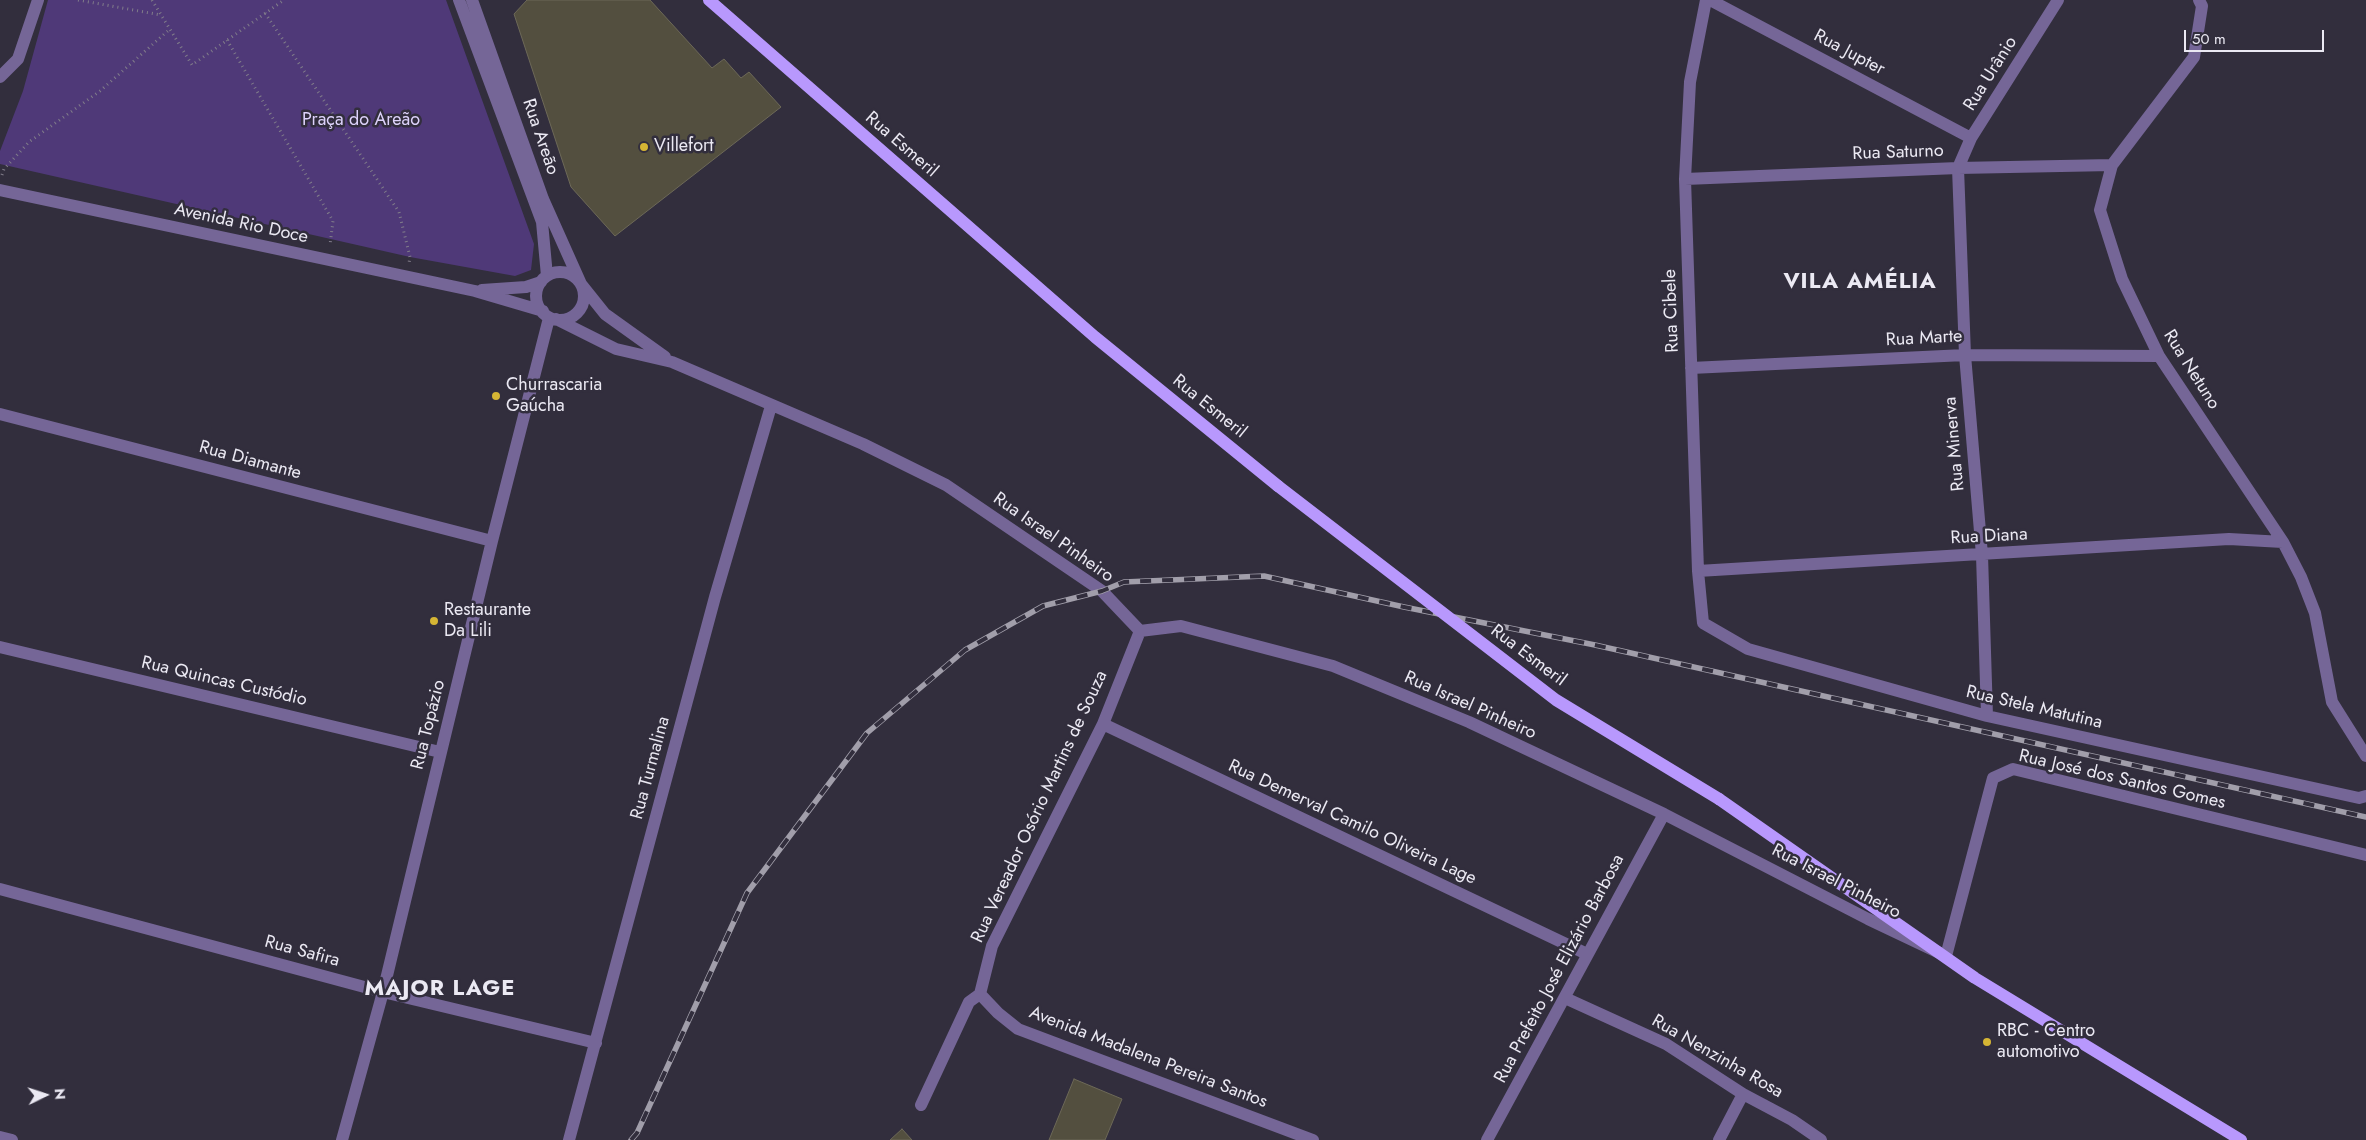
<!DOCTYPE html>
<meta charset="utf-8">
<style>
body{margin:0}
#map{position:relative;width:2366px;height:1140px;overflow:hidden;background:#322e3d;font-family:Jost,sans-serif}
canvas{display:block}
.north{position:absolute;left:20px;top:1070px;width:50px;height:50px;-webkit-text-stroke:4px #322e3d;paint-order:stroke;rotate:86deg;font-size:14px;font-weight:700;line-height:20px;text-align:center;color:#ebe9f3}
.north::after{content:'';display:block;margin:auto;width:18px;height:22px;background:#ebe9f3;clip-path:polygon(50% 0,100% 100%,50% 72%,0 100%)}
.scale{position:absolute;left:2184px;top:30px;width:140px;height:22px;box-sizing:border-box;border:2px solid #ebe9f3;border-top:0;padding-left:6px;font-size:15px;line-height:18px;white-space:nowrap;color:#ebe9f3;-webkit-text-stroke:4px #322e3d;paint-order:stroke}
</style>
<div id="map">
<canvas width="2366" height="1140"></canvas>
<div class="north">N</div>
<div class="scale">50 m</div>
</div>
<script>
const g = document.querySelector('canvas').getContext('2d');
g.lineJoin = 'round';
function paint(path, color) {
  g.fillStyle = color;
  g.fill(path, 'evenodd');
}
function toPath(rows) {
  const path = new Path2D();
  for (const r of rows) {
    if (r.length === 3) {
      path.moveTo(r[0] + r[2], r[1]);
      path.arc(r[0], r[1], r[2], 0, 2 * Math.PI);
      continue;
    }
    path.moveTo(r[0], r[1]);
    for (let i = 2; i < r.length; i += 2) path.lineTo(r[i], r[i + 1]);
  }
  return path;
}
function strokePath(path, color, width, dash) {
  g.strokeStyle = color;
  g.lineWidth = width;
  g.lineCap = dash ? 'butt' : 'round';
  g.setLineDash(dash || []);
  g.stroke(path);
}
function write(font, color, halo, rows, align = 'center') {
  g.font = font + ' Jost,sans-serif';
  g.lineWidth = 5;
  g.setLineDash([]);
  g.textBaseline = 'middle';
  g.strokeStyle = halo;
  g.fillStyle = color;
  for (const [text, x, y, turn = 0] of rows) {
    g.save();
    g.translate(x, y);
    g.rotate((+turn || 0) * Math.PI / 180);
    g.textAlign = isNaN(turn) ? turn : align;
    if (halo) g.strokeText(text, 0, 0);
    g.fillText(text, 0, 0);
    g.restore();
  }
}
paint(toPath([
 [48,0,446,0,534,244,531,270,515,276,410,257,0,164,0,151,23,91]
]), '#4f3978');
const building = toPath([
 [650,0,712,68,724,59,741,78,749,72,781,107,615,236,571,187,514,14,527,0,650,0],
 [1074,1079,1122,1099,1105,1140,1049,1140,1074,1079],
 [902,1129,912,1140,890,1140,902,1129]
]);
paint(building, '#534f3f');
strokePath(building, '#6d6958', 1);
strokePath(toPath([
 [78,0,161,15],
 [152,0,192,65,284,0],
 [265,13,399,212,410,257,409,263],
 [227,40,333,221,330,245],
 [2,175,4,169,29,142,100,91,170,29]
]), '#817d8a', 3, [1, 4]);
strokePath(toPath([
 [459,0,542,222,547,276],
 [472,0,543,199,581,284,605,314,665,357],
 [1706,0,1690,82,1685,179,1698,571,1703,623,1748,649,1987,716,2359,798,2366,796],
 [1710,0,1971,138],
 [2199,0,2202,6,2194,57,2112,165,2100,210,2122,279,2159,356,2283,542,2301,577,2315,613,2332,702,2366,756],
 [0,77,18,59,38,0],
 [1685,179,1958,168,2112,165],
 [0,190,475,291,543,311],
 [560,296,24],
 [482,290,526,287,541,282],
 [556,319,616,349,672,362,863,444,946,485,1102,591,1140,631],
 [1691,368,1965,355,2159,356],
 [0,414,492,541],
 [1698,571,2229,539,2283,542],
 [1140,631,1181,626,1333,666,1469,722,1664,814,1868,919,1946,956,1993,778,2013,769,2366,855],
 [0,647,440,752],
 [1987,716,1982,555,1965,355,1958,168,1971,138,2058,0],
 [1103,724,1587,954],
 [0,889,383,992,596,1043],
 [980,994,998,1013,1018,1029,1313,1140],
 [1565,998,1666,1044,1743,1094,1792,1120,1821,1140],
 [921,1105,969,1002,980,994,992,946,1103,724,1140,631],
 [0,1137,12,1140],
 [342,1140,383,992,492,541,549,318],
 [569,1140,715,597,771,406],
 [1487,1140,1664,814],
 [1719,1140,1743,1094]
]), '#756697', 12);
strokePath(toPath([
 [709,0,1095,337,1278,486],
 [1719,799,1975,978,2241,1140]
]), '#b898fd', 12);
const rail = toPath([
 [631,1140,637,1133,747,893,867,733,965,650,1043,606,1102,591,1124,582,1264,576,1404,607,1595,645,2366,817]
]);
strokePath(rail, '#a19eaa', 5.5);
strokePath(rail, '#322e3d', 4, [11]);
strokePath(toPath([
 [1278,486,1556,700,1719,799]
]), '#b898fd', 12);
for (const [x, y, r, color] of [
 [644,147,5,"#d5b534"],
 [496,396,5,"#d5b534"],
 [434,621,5,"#d5b534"],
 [1987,1042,5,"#d5b534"]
]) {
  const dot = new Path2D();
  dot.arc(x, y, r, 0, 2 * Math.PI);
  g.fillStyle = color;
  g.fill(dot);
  strokePath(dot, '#322e3d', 2);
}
write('18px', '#ebe9f3', '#322e3d', [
 ["Rua Jupter",1849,53,28],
 ["Rua Urânio",1991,74,-58],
 ["Rua Areão",540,137,71],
 ["Rua Esmeril",901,145,41],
 ["Rua Saturno",1898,153,-2],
 ["Avenida Rio Doce",241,224,12],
 ["Rua Cibele",1672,311,-92],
 ["Rua Marte",1924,339,-3],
 ["Rua Netuno",2191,370,58],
 ["Rua Esmeril",1209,407,39],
 ["Rua Minerva",1955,444,-95],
 ["Rua Diamante",250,461,15],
 ["Rua Diana",1989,537,-3],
 ["Rua Israel Pinheiro",1053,538,35],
 ["Rua Esmeril",1528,656,37],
 ["Rua Quincas Custódio",224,682,13],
 ["Rua Israel Pinheiro",1470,706,24],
 ["Rua Stela Matutina",2034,708,13],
 ["Rua Topázio",429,725,-76],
 ["Rua Turmalina",651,768,-75],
 ["Rua José dos Santos Gomes",2122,780,13],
 ["Rua Vereador Osório Martins de Souza",1040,807,-65],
 ["Rua Demerval Camilo Oliveira Lage",1352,823,25],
 ["Rua Israel Pinheiro",1836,882,27],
 ["Rua Safira",302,952,15],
 ["Rua Prefeito José Elizário Barbosa",1560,969,-62],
 ["Rua Nenzinha Rosa",1717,1057,30],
 ["Avenida Madalena Pereira Santos",1148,1058,21]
]);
write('18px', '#ddd2fb', '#322e3d', [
 ["Praça do Areão",361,121]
]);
write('18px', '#ebe9f3', '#322e3d', [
 ["Villefort",654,147],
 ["Churrascaria",506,386],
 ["Gaúcha",506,407],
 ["Restaurante",444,611],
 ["Da Lili",444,632],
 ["RBC - Centro",1997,1032],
 ["automotivo",1997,1053]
], 'left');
g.letterSpacing = '1px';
write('bold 22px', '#ebe9f3', '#322e3d', [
 ["VILA AMÉLIA",1860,283],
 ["MAJOR LAGE",440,990]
]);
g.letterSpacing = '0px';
</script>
